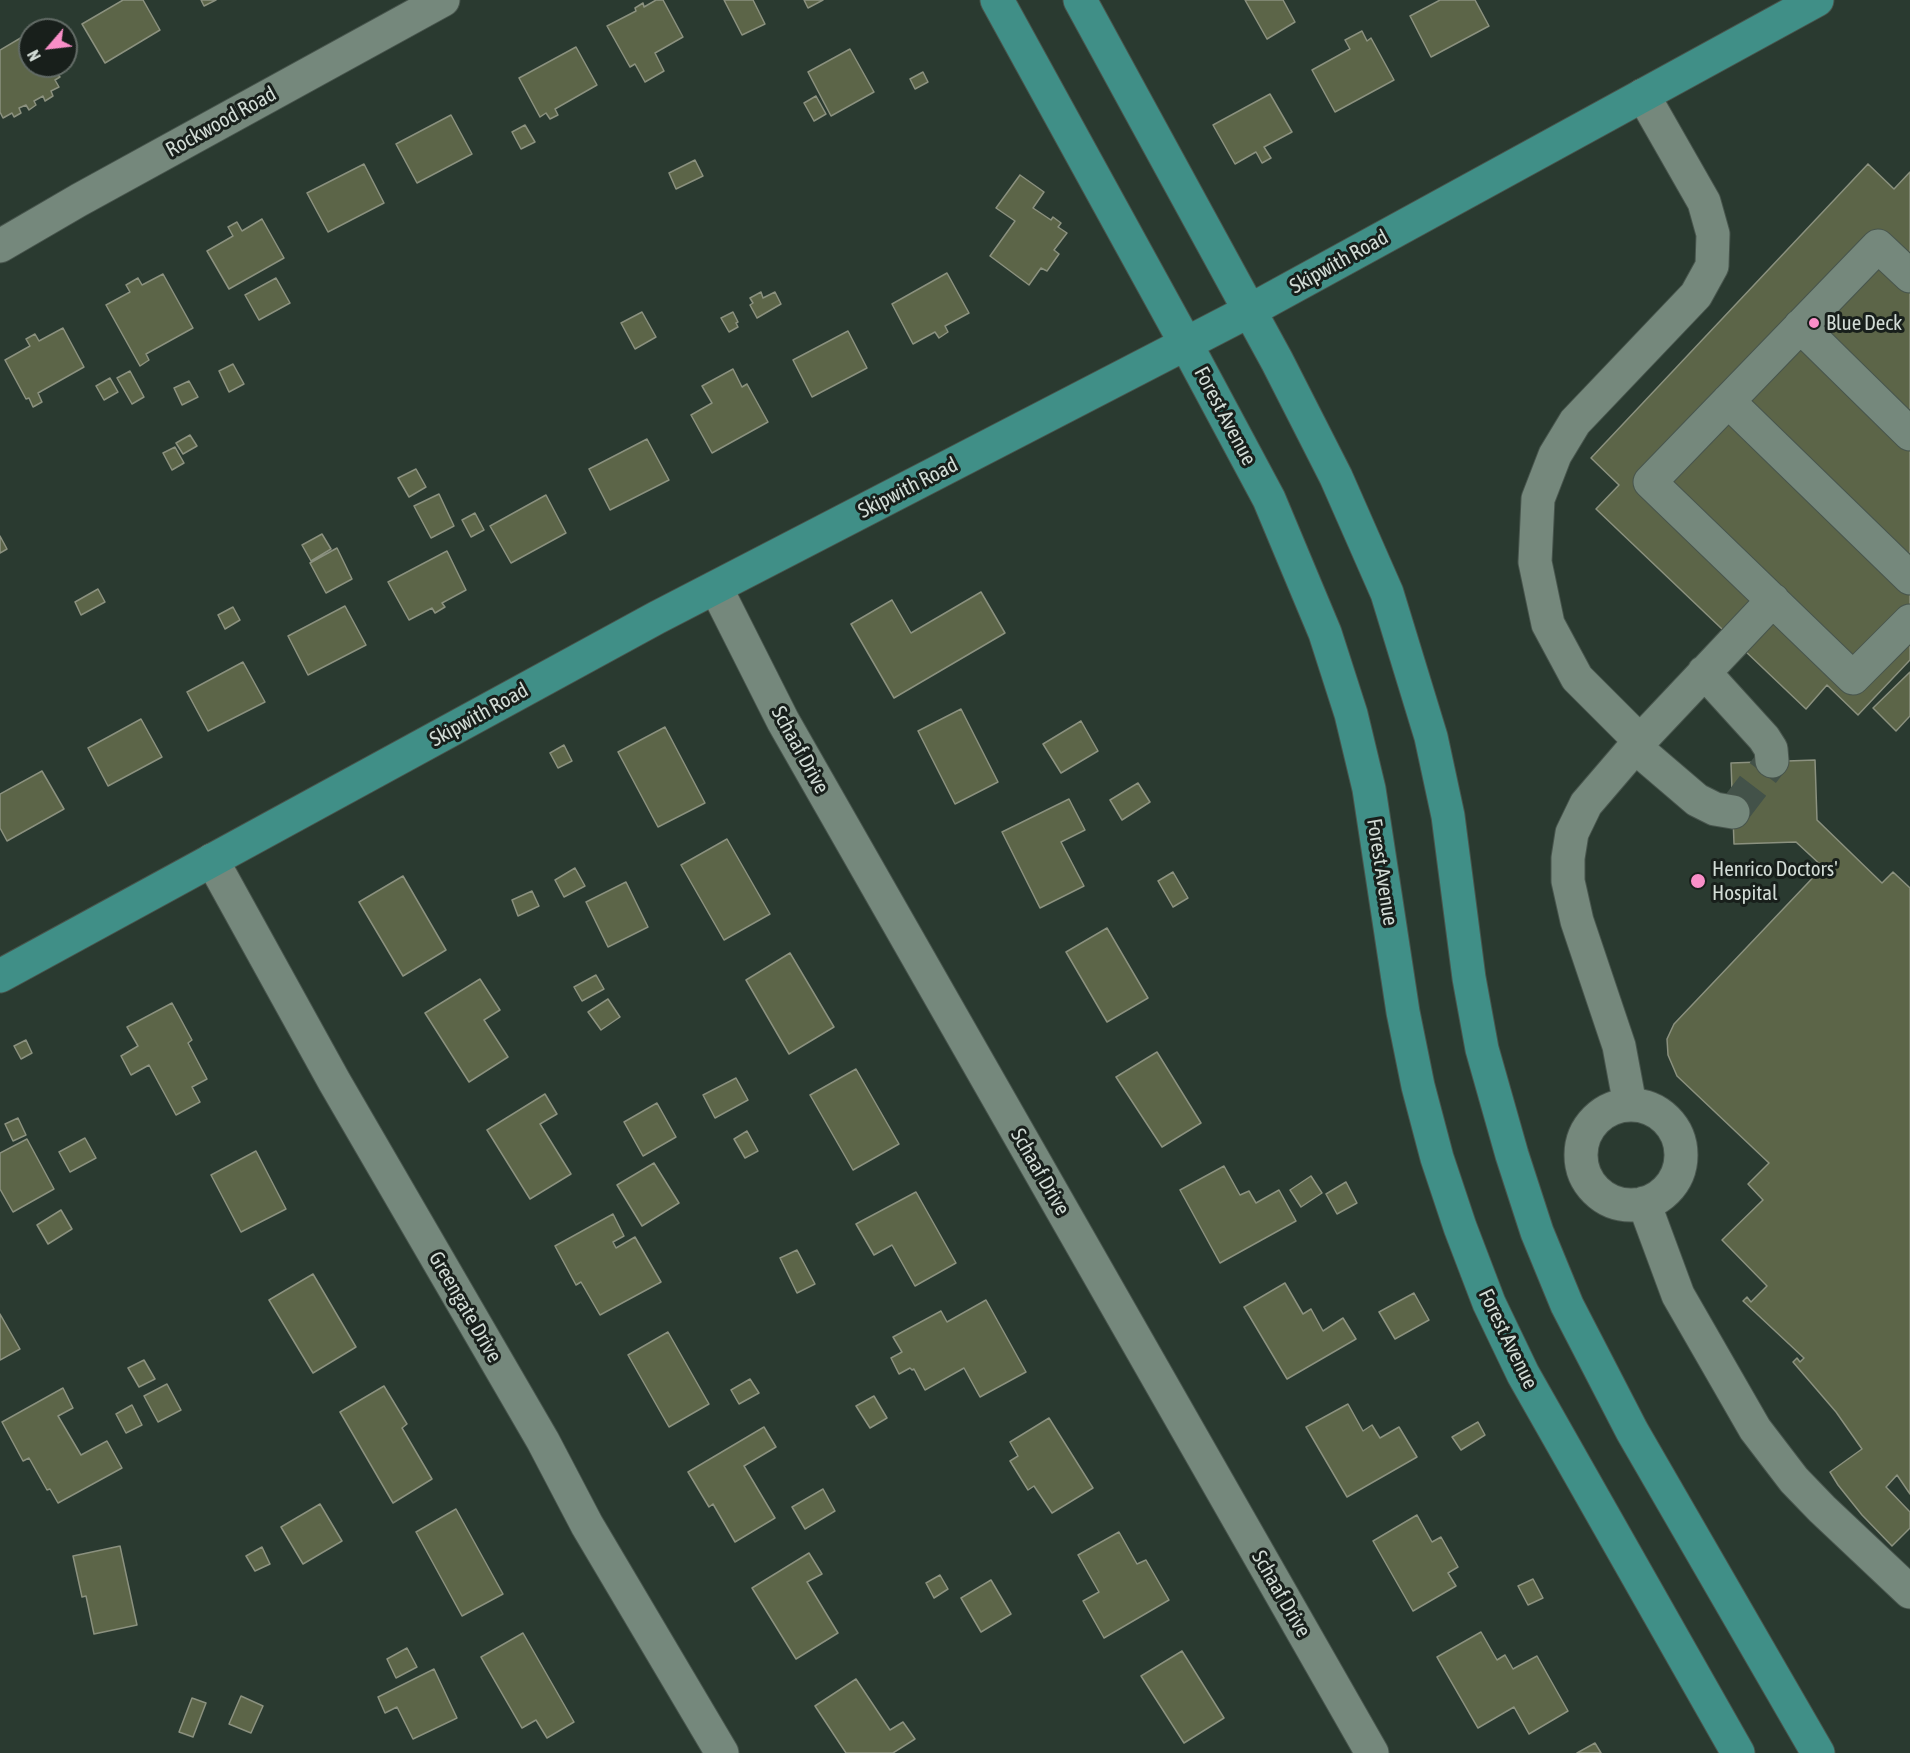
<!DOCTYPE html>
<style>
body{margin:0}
#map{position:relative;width:1910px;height:1753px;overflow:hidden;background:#2a3a30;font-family:"Asap Condensed",sans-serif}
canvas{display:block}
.north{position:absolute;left:18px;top:18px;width:60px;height:60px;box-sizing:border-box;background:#181f1b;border:2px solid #626b66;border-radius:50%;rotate:242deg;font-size:16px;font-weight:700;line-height:24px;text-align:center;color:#d2dcd6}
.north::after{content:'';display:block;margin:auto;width:21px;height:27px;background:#f98fc8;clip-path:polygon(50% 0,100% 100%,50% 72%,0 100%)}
</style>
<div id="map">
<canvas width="1910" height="1753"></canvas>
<div class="north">N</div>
</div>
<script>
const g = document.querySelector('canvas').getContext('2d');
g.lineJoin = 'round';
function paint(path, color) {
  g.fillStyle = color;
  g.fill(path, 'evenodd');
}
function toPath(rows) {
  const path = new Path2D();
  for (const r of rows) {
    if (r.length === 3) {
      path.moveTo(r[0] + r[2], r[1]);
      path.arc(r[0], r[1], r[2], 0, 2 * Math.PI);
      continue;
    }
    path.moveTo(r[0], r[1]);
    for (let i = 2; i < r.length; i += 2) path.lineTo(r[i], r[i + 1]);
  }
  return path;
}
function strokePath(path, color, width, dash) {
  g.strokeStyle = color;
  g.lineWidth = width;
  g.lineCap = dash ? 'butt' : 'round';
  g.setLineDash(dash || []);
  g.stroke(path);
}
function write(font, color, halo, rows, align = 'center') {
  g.font = font + ' "Asap Condensed",sans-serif';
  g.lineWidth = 6;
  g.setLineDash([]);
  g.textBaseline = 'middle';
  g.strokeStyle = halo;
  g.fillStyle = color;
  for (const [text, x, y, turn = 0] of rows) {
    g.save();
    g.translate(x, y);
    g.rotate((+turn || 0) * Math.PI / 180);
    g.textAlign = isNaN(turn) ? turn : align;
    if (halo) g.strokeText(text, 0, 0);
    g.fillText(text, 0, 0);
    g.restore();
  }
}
const building = toPath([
 [123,0,143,0,160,30,105,63,82,24,123,0],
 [201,0,216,0,204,6,201,0],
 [656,0,663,0,683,37,655,53,664,71,645,82,635,64,630,67,607,26,636,11,635,8,643,3,644,7,656,0],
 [724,0,753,0,765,24,742,35,724,0],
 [804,0,823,0,808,8,804,0],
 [1245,0,1283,0,1295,22,1267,39,1245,0],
 [1440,0,1475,0,1489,26,1431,57,1410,16,1440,0],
 [1362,31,1367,41,1371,38,1394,80,1335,112,1312,70,1350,49,1345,40,1362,31],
 [29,33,30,66,48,66,52,73,55,71,60,77,55,80,59,87,51,91,53,96,45,101,43,96,34,101,36,105,29,110,26,105,19,108,21,113,14,117,12,113,3,118,0,112,0,50,29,33],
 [576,47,597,85,555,109,558,115,550,119,546,113,540,117,519,78,576,47],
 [850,49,874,92,831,116,808,72,850,49],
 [923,72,928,82,915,89,910,79,923,72],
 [1270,94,1292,132,1264,147,1271,158,1262,163,1256,152,1235,164,1213,125,1270,94],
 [816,96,826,114,814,121,804,103,816,96],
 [451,115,472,154,417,183,396,144,451,115],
 [525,125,535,142,521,149,512,132,525,125],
 [695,160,703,176,676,189,669,173,695,160],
 [364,164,384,203,328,232,307,193,364,164],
 [1868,164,1894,189,1910,172,1910,660,1858,715,1827,685,1806,709,1596,509,1619,485,1591,458,1868,164],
 [1020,175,1044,192,1033,208,1051,220,1053,217,1061,223,1058,227,1067,233,1054,250,1059,254,1047,271,1041,268,1029,285,990,256,1015,221,996,208,1020,175],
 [262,219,284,258,229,289,207,251,233,236,228,227,237,222,242,231,262,219],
 [947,273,969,313,945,326,948,332,939,338,935,332,913,344,892,304,947,273],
 [163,274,193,328,146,354,149,360,140,366,106,305,130,292,126,285,138,278,142,285,163,274],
 [276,278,290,303,259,320,245,295,276,278],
 [761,292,763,298,775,292,781,304,757,318,750,305,753,303,750,298,761,292],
 [642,312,656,337,635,349,621,323,642,312],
 [733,312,738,322,736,323,738,327,729,332,721,318,733,312],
 [63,328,84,367,38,393,42,402,33,407,29,398,26,399,5,360,30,346,26,339,35,334,39,341,63,328],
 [848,331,867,368,812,397,793,360,848,331],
 [233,364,244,384,229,392,219,371,233,364],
 [733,369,742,387,747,384,768,422,712,453,691,415,712,403,702,386,733,369],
 [130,371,144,397,132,404,117,378,130,371],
 [110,378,118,392,104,400,96,386,110,378],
 [189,381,198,397,182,405,174,388,189,381],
 [190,435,197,446,183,454,176,443,190,435],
 [647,439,669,480,610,510,589,469,647,439],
 [175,447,184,463,172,470,163,453,175,447],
 [416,469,426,487,409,497,398,478,416,469],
 [439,494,454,526,431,538,414,506,439,494],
 [546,495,566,533,511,563,490,526,546,495],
 [475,513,484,530,471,537,462,520,475,513],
 [322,534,331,549,311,561,302,545,322,534],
 [0,536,7,549,0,553,0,536],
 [337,548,352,579,326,593,310,563,337,548],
 [447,551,466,590,442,603,445,607,435,613,432,608,409,620,388,582,447,551],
 [98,589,105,602,81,615,75,602,98,589],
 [981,592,1005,633,894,698,851,624,892,600,911,633,981,592],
 [345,606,366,645,308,675,288,636,345,606],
 [233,607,240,620,225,629,218,615,233,607],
 [243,662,265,702,208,731,187,692,243,662],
 [1910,672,1910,716,1896,731,1873,708,1910,672],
 [961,709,998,782,955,804,918,731,961,709],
 [141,719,162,757,108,786,88,748,141,719],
 [1081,721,1098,751,1061,773,1043,744,1081,721],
 [665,727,705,803,658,827,618,752,665,727],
 [564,745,572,761,558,768,550,753,564,745],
 [1815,760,1817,820,1882,883,1893,872,1910,888,1910,1494,1897,1475,1886,1487,1910,1512,1910,1528,1892,1546,1862,1515,1838,1485,1830,1472,1862,1449,1836,1412,1793,1362,1797,1358,1800,1362,1804,1358,1743,1301,1747,1297,1751,1302,1767,1286,1722,1240,1763,1200,1748,1184,1769,1163,1677,1076,1668,1055,1667,1039,1674,1024,1823,867,1796,842,1734,844,1731,763,1815,760],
 [42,771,64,809,7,841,0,828,0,794,42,771],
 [1138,783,1150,802,1122,820,1110,800,1138,783],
 [1069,799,1085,830,1061,842,1084,886,1040,908,1002,832,1069,799],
 [727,839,770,914,724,940,681,865,727,839],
 [575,868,585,886,564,897,555,880,575,868],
 [1173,872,1188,898,1173,907,1158,881,1173,872],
 [403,876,446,950,403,976,359,902,403,876],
 [626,882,648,927,608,947,586,902,626,882],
 [532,891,539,906,518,916,512,900,532,891],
 [1107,928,1148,998,1107,1022,1066,952,1107,928],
 [790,953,834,1027,789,1054,746,980,790,953],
 [596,975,604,989,582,1001,574,987,596,975],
 [480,979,500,1010,484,1020,508,1057,469,1082,425,1013,480,979],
 [608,999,620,1017,601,1030,588,1012,608,999],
 [172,1003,192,1040,188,1043,207,1079,192,1087,200,1102,176,1115,149,1065,131,1075,121,1056,138,1046,127,1027,172,1003],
 [26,1040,32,1053,21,1059,14,1046,26,1040],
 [1157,1052,1201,1123,1162,1147,1116,1077,1157,1052],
 [856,1069,899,1144,853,1170,810,1095,856,1069],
 [736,1078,748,1100,715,1118,703,1095,736,1078],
 [545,1094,557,1114,540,1124,571,1174,530,1199,487,1130,545,1094],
 [657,1103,676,1137,643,1156,624,1122,657,1103],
 [18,1118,26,1135,13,1141,5,1124,18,1118],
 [747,1131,758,1151,745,1158,734,1139,747,1131],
 [85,1138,96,1158,70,1172,59,1152,85,1138],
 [27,1139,54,1189,13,1212,0,1189,0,1153,27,1139],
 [256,1151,286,1209,241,1232,211,1175,256,1151],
 [654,1163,679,1203,642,1226,617,1185,654,1163],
 [1224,1166,1240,1195,1249,1191,1256,1203,1279,1190,1296,1221,1220,1263,1180,1190,1224,1166],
 [1311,1176,1322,1193,1301,1207,1290,1190,1311,1176],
 [1346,1182,1357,1203,1337,1214,1326,1194,1346,1182],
 [916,1192,956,1263,915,1286,892,1245,874,1255,856,1224,916,1192],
 [61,1210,72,1229,48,1244,37,1225,61,1210],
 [613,1214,624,1236,613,1242,616,1248,635,1237,661,1282,600,1315,581,1282,576,1285,555,1246,613,1214],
 [797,1250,815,1284,797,1293,780,1258,797,1250],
 [313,1274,356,1347,313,1373,269,1300,313,1274],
 [1285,1283,1303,1314,1311,1309,1323,1331,1343,1318,1356,1339,1287,1379,1244,1307,1285,1283],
 [1414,1293,1429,1320,1395,1339,1379,1312,1414,1293],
 [986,1300,1026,1372,980,1397,964,1368,925,1390,914,1369,912,1370,910,1368,899,1374,891,1358,902,1352,893,1337,941,1311,947,1322,986,1300],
 [0,1314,20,1349,0,1360,0,1314],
 [668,1332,709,1404,669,1427,628,1355,668,1332],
 [144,1360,155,1379,139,1387,128,1368,144,1360],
 [750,1379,759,1393,739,1404,731,1390,750,1379],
 [167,1384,181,1410,158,1422,144,1396,167,1384],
 [384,1386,407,1424,402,1428,432,1479,393,1503,340,1412,384,1386],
 [63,1388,73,1408,58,1416,81,1455,107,1441,122,1468,58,1503,50,1489,47,1490,29,1458,23,1461,2,1422,63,1388],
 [874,1396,887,1418,870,1428,856,1406,874,1396],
 [1348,1404,1363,1431,1372,1425,1380,1438,1399,1427,1417,1457,1347,1497,1306,1427,1348,1404],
 [132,1405,142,1425,126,1433,116,1414,132,1405],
 [1049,1418,1093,1488,1052,1513,1034,1486,1028,1490,1010,1461,1018,1456,1010,1442,1049,1418],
 [1478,1422,1485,1435,1461,1450,1452,1437,1478,1422],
 [764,1427,776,1447,744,1466,775,1518,735,1542,713,1504,709,1507,688,1472,764,1427],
 [823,1489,835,1511,805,1529,792,1507,823,1489],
 [320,1504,342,1541,303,1564,281,1527,320,1504],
 [456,1509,503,1594,462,1616,416,1532,456,1509],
 [1417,1515,1432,1542,1441,1537,1458,1567,1448,1573,1456,1586,1413,1611,1373,1541,1417,1515],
 [1119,1532,1137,1564,1146,1560,1169,1600,1104,1638,1083,1601,1099,1592,1078,1555,1119,1532],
 [120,1546,137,1625,94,1634,86,1596,82,1597,73,1556,120,1546],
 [262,1547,270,1564,255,1571,246,1556,262,1547],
 [809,1553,822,1574,807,1582,838,1633,796,1659,752,1588,809,1553],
 [940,1575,948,1589,934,1598,926,1583,940,1575],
 [1533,1579,1543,1598,1528,1605,1518,1586,1533,1579],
 [991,1580,1011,1614,981,1632,961,1598,991,1580],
 [1481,1632,1497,1660,1505,1655,1513,1669,1537,1656,1568,1711,1529,1734,1514,1707,1478,1728,1437,1657,1481,1632],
 [523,1633,574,1722,547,1738,536,1720,522,1728,481,1657,523,1633],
 [407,1648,417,1667,396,1678,387,1659,407,1648],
 [1182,1651,1224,1718,1184,1743,1141,1676,1182,1651],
 [434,1669,457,1718,413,1739,397,1707,385,1713,378,1697,434,1669],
 [856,1679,890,1730,903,1722,915,1739,893,1753,846,1753,815,1706,856,1679],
 [241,1696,263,1706,251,1733,229,1724,241,1696],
 [192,1698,206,1703,193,1737,179,1732,192,1698],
 [1595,1743,1601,1753,1577,1753,1595,1743]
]);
paint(building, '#5c6548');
strokePath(building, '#8b917f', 1.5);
strokePath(toPath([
 [1733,812,1772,761]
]), '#435249', 33, [33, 16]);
const minor = toPath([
 [0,246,79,200,443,0],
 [1910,276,1878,246,1650,482,1853,678,1910,621],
 [1800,326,1910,434],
 [1728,401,1910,578],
 [716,588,783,721,1372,1753],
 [1704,672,1764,738,1771,749,1772,761],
 [1640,741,1773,600],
 [1635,747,1697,800,1715,809,1733,812],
 [212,860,334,1081,543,1441,587,1525,722,1753],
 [1630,1105,1619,1046,1577,921,1568,881,1568,858,1572,833,1586,804,1640,741,1577,678,1548,624,1535,562,1538,499,1555,455,1575,422,1696,295,1712,266,1713,234,1704,202,1643,95],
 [1631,1155,50],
 [1644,1203,1678,1295,1755,1429,1794,1480,1822,1509,1910,1592]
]);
const major = toPath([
 [997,0,1186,344,1269,499,1325,633,1351,714,1369,789,1403,1012,1418,1086,1437,1158,1460,1227,1489,1303,1523,1374,1738,1753],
 [1080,0,1277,361,1336,477,1387,593,1431,737,1448,816,1469,978,1482,1049,1512,1155,1537,1232,1567,1305,1632,1431,1818,1753],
 [0,976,656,618,1249,311,1817,0]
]);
strokePath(minor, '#48554d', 35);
strokePath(major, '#48554d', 35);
strokePath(minor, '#75887c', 33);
strokePath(major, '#408f87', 33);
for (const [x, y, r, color] of [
 [1814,323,6,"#f98fc8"],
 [1698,881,8,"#f98fc8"]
]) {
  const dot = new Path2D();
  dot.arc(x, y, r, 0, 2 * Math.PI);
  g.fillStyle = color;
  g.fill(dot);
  strokePath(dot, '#181f1b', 2);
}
write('21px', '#d2dcd6', '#181f1b', [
 ["Rockwood Road",221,122,-29],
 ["Skipwith Road",1339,262,-29],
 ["Forest Avenue",1225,416,62],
 ["Skipwith Road",908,488,-27],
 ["Skipwith Road",479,715,-29],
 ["Schaaf Drive",800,750,61],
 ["Forest Avenue",1382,872,81],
 ["Schaaf Drive",1040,1172,60],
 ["Greengate Drive",465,1307,60],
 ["Forest Avenue",1508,1339,64],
 ["Schaaf Drive",1281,1594,60]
]);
write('21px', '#d2dcd6', '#181f1b', [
 ["Blue Deck",1826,323],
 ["Henrico Doctors'",1712,869],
 ["Hospital",1712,893]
], 'left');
</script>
